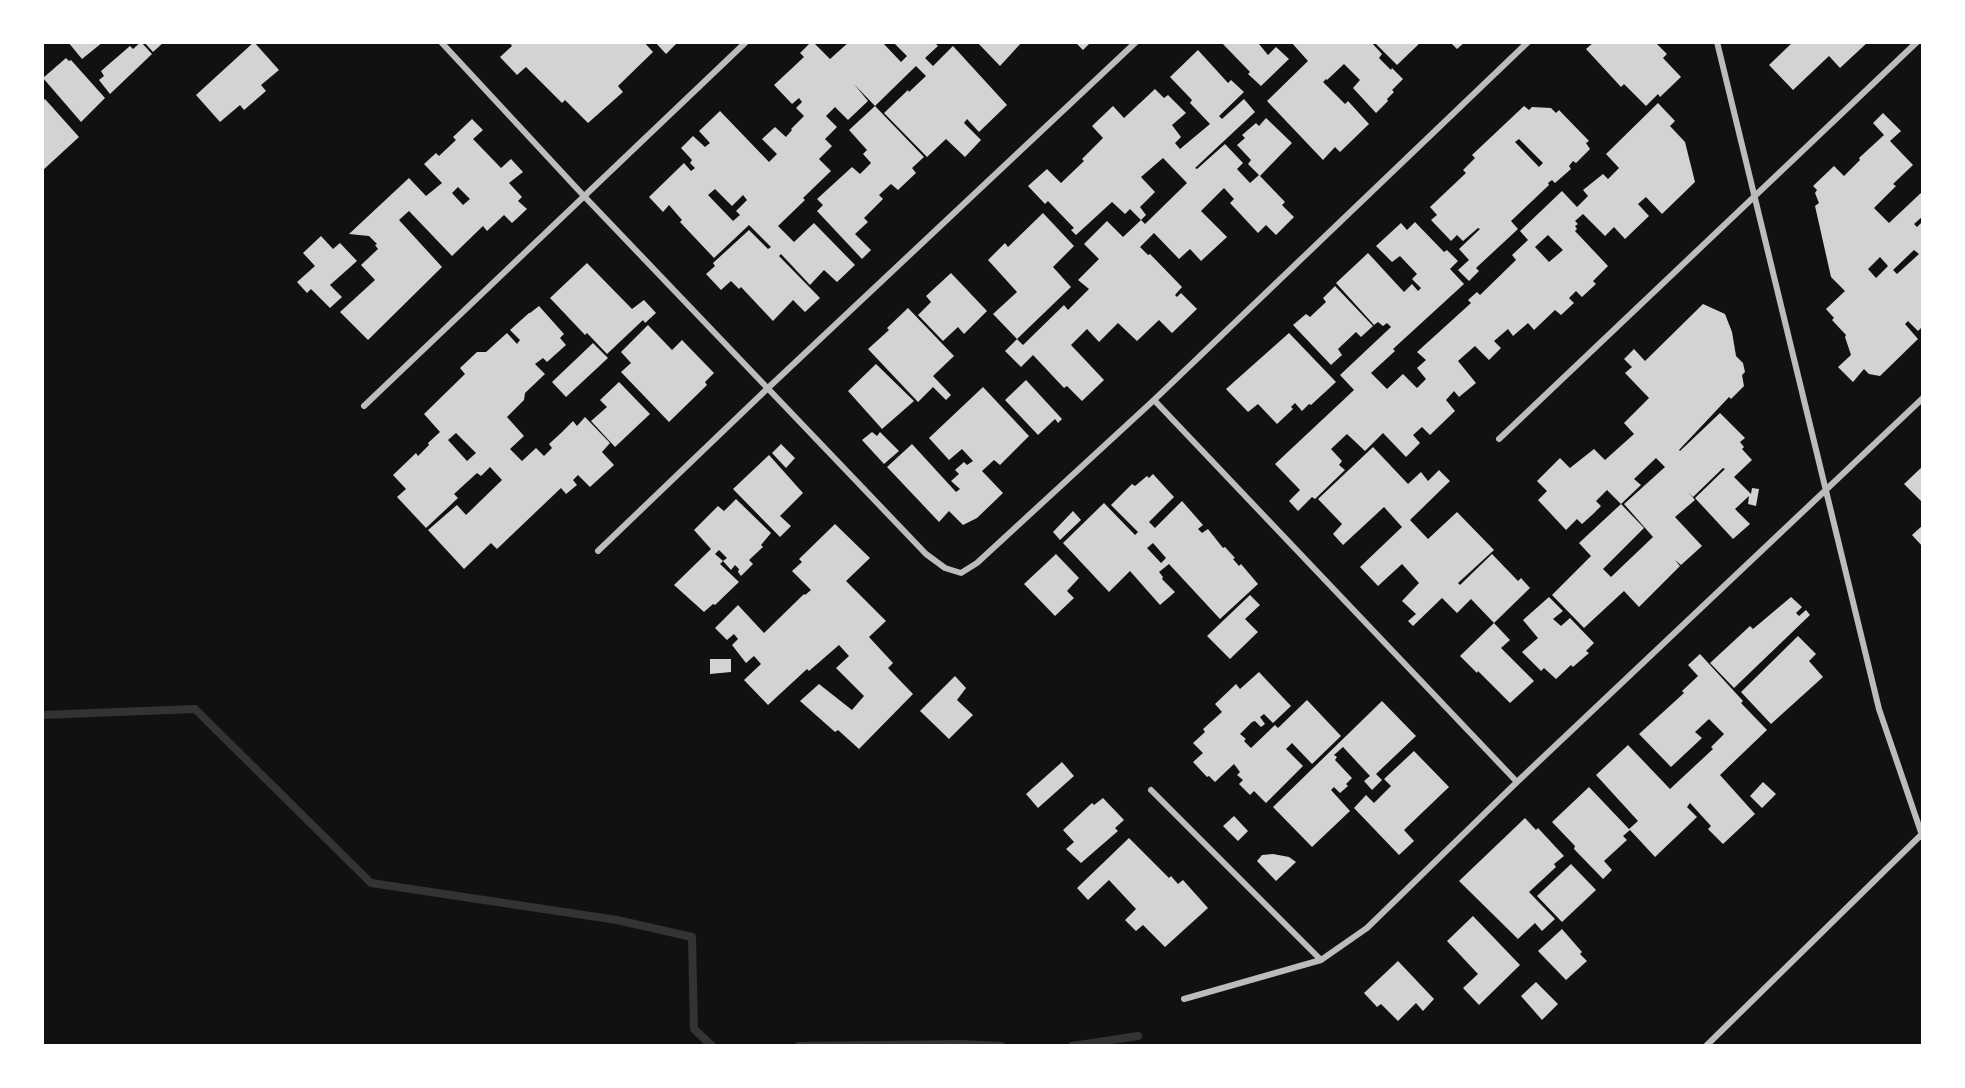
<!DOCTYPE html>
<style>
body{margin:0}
#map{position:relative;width:1965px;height:1088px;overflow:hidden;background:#111;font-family:"Fira Sans",sans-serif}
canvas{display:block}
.frame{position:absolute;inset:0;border:44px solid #fff;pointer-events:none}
</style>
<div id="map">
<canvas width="1965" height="1088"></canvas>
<div class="frame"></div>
</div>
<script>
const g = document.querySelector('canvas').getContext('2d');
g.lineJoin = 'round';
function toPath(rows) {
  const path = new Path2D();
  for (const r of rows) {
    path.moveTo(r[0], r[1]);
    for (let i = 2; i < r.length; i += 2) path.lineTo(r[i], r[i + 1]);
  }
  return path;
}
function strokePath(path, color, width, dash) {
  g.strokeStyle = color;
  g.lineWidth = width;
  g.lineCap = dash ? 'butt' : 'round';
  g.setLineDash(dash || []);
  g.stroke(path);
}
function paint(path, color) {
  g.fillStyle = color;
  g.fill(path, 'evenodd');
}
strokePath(toPath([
 [42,715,195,709,371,883,617,920,692,937,694,1029,712,1046],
 [799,1046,961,1044,1001,1046],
 [1072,1046,1138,1036]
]), '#333', 8);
paint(toPath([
 [68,42,103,42,82,59],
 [141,42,152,54,110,94,99,80,104,76,101,71,130,46,133,49],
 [144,42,164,42,153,52],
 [254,42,279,70,261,85,266,91,244,110,240,105,220,122,196,95],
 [509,42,644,42,653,52,618,86,623,92,588,123,565,100,562,103,526,67,517,75,500,57,512,46],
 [655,42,678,42,666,54],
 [811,42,813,42,830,59,849,42,882,42,901,62,907,56,893,42,934,42,938,46,925,58,933,66,953,46,1007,105,979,132,967,119,964,123,981,140,965,157,946,139,927,157,884,113,908,90,909,92,926,76,916,66,875,106,854,84,868,101,848,120,835,107,826,116,837,127,825,139,832,146,819,159,831,171,803,198,805,200,778,226,794,242,814,223,855,265,837,282,824,270,810,285,781,254,779,256,820,298,805,312,793,300,773,321,741,287,739,289,731,281,721,290,706,274,715,266,713,263,749,230,768,249,771,247,749,225,714,258,680,222,682,220,669,205,663,212,649,197,684,163,691,171,695,168,690,163,692,160,681,148,693,136,705,147,710,143,699,131,720,111,769,162,777,154,762,139,775,127,786,137,792,130,791,129,804,116,796,108,802,102,799,98,792,104,774,85,804,57,800,53],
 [715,189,732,206,743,195,747,200,736,211,740,215,733,221,708,195],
 [977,42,1022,42,1000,66],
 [1075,42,1091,42,1083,50],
 [1221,42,1262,42,1259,44,1268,55,1276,47,1289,59,1261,86,1248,74,1250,72],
 [1291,42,1371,42,1382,54,1379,58,1391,70,1392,68,1403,79,1392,90,1394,92,1387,99,1388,101,1376,113,1353,88,1360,80,1344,64,1327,80,1326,79,1323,82,1345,104,1348,101,1369,124,1340,152,1335,147,1323,160,1267,101,1308,61],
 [1374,42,1421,42,1397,65],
 [1450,42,1465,42,1457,49],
 [1594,42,1655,42,1667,54,1663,58,1681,77,1660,97,1658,94,1646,106,1624,84,1621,87,1586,49],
 [1793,42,1868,42,1840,68,1829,56,1793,90,1769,65],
 [1198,50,1228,83,1231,80,1244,92,1219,116,1222,119,1244,99,1255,112,1195,168,1197,169,1225,144,1243,163,1237,169,1250,183,1259,175,1260,176,1248,164,1251,160,1237,145,1245,138,1242,135,1256,123,1259,126,1266,118,1292,143,1260,176,1285,202,1282,205,1294,217,1276,235,1266,225,1258,233,1230,203,1234,199,1224,188,1201,211,1227,237,1201,261,1190,249,1179,259,1154,233,1140,247,1148,255,1150,254,1182,287,1175,295,1177,297,1181,293,1197,309,1172,333,1159,320,1137,341,1118,323,1099,342,1087,329,1071,345,1104,380,1082,401,1067,386,1064,388,1033,355,1021,367,1005,351,1017,339,1023,345,1064,305,1068,310,1089,289,1078,280,1099,259,1084,244,1107,221,1123,237,1141,220,1130,209,1125,214,1112,202,1076,235,1071,230,1074,228,1048,201,1045,204,1028,186,1047,169,1061,183,1084,161,1082,159,1103,138,1092,126,1113,106,1124,118,1155,89,1164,98,1168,95,1186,113,1172,125,1181,137,1175,143,1180,149,1210,124,1190,103,1192,100,1170,77],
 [1163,158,1187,183,1145,224,1141,220,1146,215,1140,207,1155,192,1141,177],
 [66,58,69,61,71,60,105,98,81,122,43,78],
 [45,99,79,137,42,171,42,101],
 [1658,103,1675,121,1670,126,1685,142,1695,182,1662,214,1646,197,1638,204,1649,216,1625,239,1614,227,1605,236,1583,214,1575,221,1578,224,1575,226,1577,229,1575,231,1608,266,1593,281,1596,284,1582,297,1576,291,1569,298,1574,303,1561,315,1555,310,1534,330,1528,323,1513,336,1508,329,1494,341,1501,348,1489,360,1475,346,1458,361,1476,383,1459,397,1454,391,1446,400,1455,411,1430,435,1422,427,1413,435,1420,443,1406,457,1383,433,1365,451,1347,434,1331,449,1342,461,1339,465,1345,470,1315,499,1312,497,1298,511,1289,501,1300,490,1275,464,1354,390,1340,375,1391,327,1387,323,1383,326,1378,322,1374,325,1336,283,1368,253,1404,292,1412,284,1418,291,1421,288,1412,279,1417,274,1400,256,1392,262,1376,246,1401,223,1407,230,1415,222,1444,252,1447,250,1458,261,1450,269,1464,284,1393,349,1395,351,1371,373,1387,389,1403,374,1417,388,1426,379,1417,368,1426,360,1417,352,1471,303,1468,300,1477,292,1480,295,1516,260,1512,255,1528,240,1520,231,1562,191,1577,207,1588,196,1583,190,1603,174,1608,179,1619,168,1606,154],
 [1548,235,1563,250,1549,262,1535,247],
 [875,106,924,157,912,168,916,173,898,190,891,184,879,195,883,199,864,218,868,222,855,234,871,250,862,259,817,211,823,205,817,199,852,167,860,174,871,163,863,154,867,150,849,130],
 [1524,106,1529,110,1532,107,1551,108,1556,113,1559,110,1589,141,1586,143,1590,149,1576,163,1573,161,1569,166,1571,169,1555,183,1552,180,1548,183,1549,185,1511,221,1518,229,1476,268,1479,271,1469,281,1458,270,1469,260,1459,249,1480,229,1478,228,1463,241,1457,235,1451,241,1431,220,1437,215,1430,207,1466,173,1463,170,1475,158,1472,155],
 [1519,139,1543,163,1539,167,1515,142],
 [1883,113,1901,131,1890,141,1913,165,1893,184,1896,186,1874,208,1889,223,1923,191,1923,216,1914,224,1917,227,1923,221,1923,326,1918,331,1908,321,1905,324,1918,339,1880,376,1869,374,1864,369,1853,382,1838,367,1851,355,1845,337,1846,335,1832,320,1834,318,1826,309,1845,291,1831,277,1815,206,1819,203,1815,193,1817,190,1813,186,1834,166,1844,176,1860,160,1859,158,1884,135,1873,123],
 [1914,250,1919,254,1897,274,1893,270],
 [1880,257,1888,266,1876,278,1868,269],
 [472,119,483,130,473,139,501,168,511,159,523,172,509,183,522,197,518,201,527,209,512,223,504,215,487,231,483,226,452,256,409,211,399,220,442,267,368,340,340,312,375,280,361,265,378,249,375,245,377,244,369,236,349,234,409,178,426,196,442,183,424,164,436,153,439,156,456,140,453,137],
 [458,187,470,199,463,205,452,193],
 [1043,213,1074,246,1053,267,1071,287,1017,339,993,314,1017,292,988,260,1005,243,1008,247],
 [321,236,333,249,340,243,357,261,330,285,342,297,330,308,311,289,307,293,297,282,315,266,303,253],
 [587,263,632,309,644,300,656,313,645,323,643,320,607,354,587,333,585,335,550,298],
 [951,273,987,311,964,334,958,327,943,341,918,315,931,302,926,296],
 [1335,286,1373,326,1361,337,1356,332,1338,349,1342,355,1331,365,1293,325,1306,314,1310,317,1326,302,1323,298],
 [1703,304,1725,314,1732,332,1736,356,1743,363,1745,372,1742,375,1744,386,1731,399,1729,397,1679,450,1680,451,1720,413,1745,438,1740,442,1744,447,1742,449,1752,460,1734,477,1751,494,1752,488,1759,489,1756,506,1748,504,1749,496,1735,509,1750,524,1733,539,1695,498,1725,469,1723,468,1693,497,1688,492,1695,500,1675,517,1702,546,1681,565,1675,560,1680,566,1639,607,1624,591,1584,628,1552,595,1591,556,1579,543,1621,504,1607,490,1596,501,1601,506,1592,515,1582,524,1577,519,1566,530,1538,500,1547,491,1537,481,1560,458,1570,468,1594,449,1605,460,1634,434,1624,423,1649,398,1625,373,1632,367,1624,359,1634,349,1645,361],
 [1656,458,1665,467,1624,504,1653,537,1611,577,1603,569,1644,528,1621,504,1641,485,1634,479],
 [539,306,564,334,560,338,566,345,547,362,543,358,535,364,545,374,525,393,524,400,507,417,524,436,510,449,522,461,536,448,544,456,552,448,549,444,561,433,573,421,577,426,585,417,610,443,602,452,614,465,590,487,578,475,573,480,577,485,566,494,561,488,497,549,491,543,464,569,428,530,457,505,466,515,502,480,490,467,481,476,477,473,454,494,458,498,426,528,397,497,406,489,393,475,416,453,418,456,429,445,428,443,440,432,424,414,465,374,460,368,477,352,486,352,507,333,517,344,520,340,510,330,529,313,530,313],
 [456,433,476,453,467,461,448,440],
 [908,308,954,356,933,376,951,395,946,400,933,387,918,402,868,349,889,330,887,328],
 [648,325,672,350,682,340,714,373,705,382,707,385,669,422,621,372,631,363,621,352],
 [1289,333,1336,382,1311,405,1309,404,1302,411,1295,403,1291,407,1293,409,1277,424,1258,404,1248,412,1226,389],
 [593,343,608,358,566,397,552,382],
 [876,364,914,401,882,429,848,391],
 [1026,380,1062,419,1058,423,1055,419,1038,435,1005,400],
 [619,382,650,414,615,447,591,421,607,407,600,400],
 [983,387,1029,436,1000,465,994,460,982,471,1003,493,977,518,963,525,949,511,939,522,887,467,912,444,956,492,960,489,951,481,959,474,955,470,964,462,967,465,973,461,962,449,949,460,929,438],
 [872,432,877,436,880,432,899,451,884,464,862,440],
 [781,444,795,458,786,468,772,453],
 [1373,447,1408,484,1421,472,1428,481,1439,470,1450,481,1410,520,1428,539,1457,512,1494,550,1458,583,1460,585,1492,554,1518,581,1521,578,1530,588,1494,623,1471,599,1457,613,1442,598,1413,626,1408,621,1416,614,1402,601,1419,583,1402,564,1378,586,1360,567,1402,527,1384,507,1343,545,1333,534,1342,524,1318,499],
 [769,455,803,493,780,516,791,526,780,537,733,489],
 [1923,466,1923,503,1904,484],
 [1153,474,1174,497,1149,522,1155,528,1182,501,1203,525,1198,529,1202,533,1208,529,1223,548,1225,547,1235,558,1233,559,1239,566,1241,564,1258,584,1220,619,1169,564,1159,572,1163,577,1162,579,1175,592,1160,605,1130,571,1109,592,1063,543,1104,503,1135,535,1138,532,1111,505,1132,484,1135,486,1147,476,1149,478],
 [1153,543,1166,558,1161,563,1147,548],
 [736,499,771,533,761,545,763,547,749,560,753,564,741,576,738,572,739,569,735,565,731,570,723,561,720,564,739,582,715,605,713,604,704,612,674,585,711,549,694,530,718,506,724,511],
 [719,550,727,558,723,561,715,554],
 [1073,511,1081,520,1060,540,1053,532],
 [835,524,870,558,846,581,886,621,869,637,893,663,888,668,913,694,859,749,838,730,835,732,800,701,819,684,852,710,864,696,836,668,849,656,839,645,809,671,807,669,768,705,744,680,761,664,754,656,746,663,732,645,738,639,734,634,727,640,715,628,738,605,764,633,804,594,805,595,811,590,792,571,802,562,799,559],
 [1923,525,1923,547,1912,535],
 [1056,554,1079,578,1067,591,1074,598,1055,616,1024,584],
 [1250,595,1260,605,1245,619,1258,632,1230,659,1207,636],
 [1549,597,1563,611,1553,619,1561,626,1570,618,1594,643,1586,651,1589,653,1573,667,1571,665,1556,679,1544,668,1541,671,1522,652,1538,638,1523,620],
 [1791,597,1802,607,1796,613,1799,616,1806,610,1810,615,1734,688,1710,663,1750,626,1753,629],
 [1494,623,1510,640,1501,648,1534,681,1510,703,1478,671,1477,673,1460,656],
 [1798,636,1816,654,1809,661,1823,677,1771,724,1741,692],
 [1700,654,1743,701,1741,703,1767,730,1720,775,1755,814,1723,844,1708,829,1711,826,1690,803,1687,807,1697,817,1655,857,1630,830,1623,836,1627,840,1604,861,1612,870,1603,879,1574,849,1575,846,1552,822,1589,787,1629,829,1638,821,1596,775,1628,745,1670,789,1713,749,1711,747,1724,734,1709,719,1695,732,1702,738,1671,767,1639,734,1684,693,1682,691,1698,676,1688,665],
 [710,659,731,659,731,672,710,674],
 [1259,672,1291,706,1273,723,1264,714,1260,717,1265,724,1261,727,1255,721,1252,722,1240,734,1246,739,1244,741,1251,748,1275,725,1278,728,1307,700,1341,736,1312,764,1292,743,1286,749,1303,766,1266,803,1254,791,1250,795,1239,784,1243,780,1237,775,1240,772,1234,764,1215,782,1209,776,1207,777,1193,762,1203,753,1193,743,1205,732,1203,729,1222,712,1215,704,1236,684,1240,689],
 [955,676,966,688,957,700,973,715,949,739,920,711],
 [1382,701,1416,736,1376,774,1382,780,1372,790,1364,781,1370,776,1343,747,1334,755,1337,757,1335,760,1352,778,1346,784,1348,786,1340,793,1334,787,1331,790,1350,811,1312,847,1273,807],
 [1414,751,1449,787,1404,830,1414,841,1399,855,1354,808,1366,795,1374,803,1391,786,1384,779],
 [1062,762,1074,776,1038,808,1026,794],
 [1763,782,1776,794,1762,808,1750,796],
 [1103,798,1124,820,1115,828,1118,831,1081,863,1066,849,1074,842,1063,830,1092,803,1094,805],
 [1234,816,1248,831,1238,841,1223,826],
 [1525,818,1536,830,1538,828,1564,856,1554,864,1556,867,1529,892,1555,919,1542,931,1535,923,1518,939,1459,881],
 [1129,838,1169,878,1171,876,1178,884,1183,880,1208,908,1165,947,1143,925,1136,931,1125,920,1136,909,1109,880,1088,900,1077,888],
 [1273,854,1289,857,1296,862,1276,881,1257,861,1262,855],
 [1571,864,1596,890,1562,922,1537,896],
 [1473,916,1520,965,1479,1005,1463,988,1478,974,1447,941],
 [1562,929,1582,952,1580,954,1587,961,1566,980,1538,951],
 [1398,961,1434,999,1423,1011,1416,1003,1398,1021,1381,1004,1377,1007,1364,993],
 [1536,982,1558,1004,1542,1020,1521,996]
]), '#d3d3d3');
strokePath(toPath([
 [441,42,583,195,926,554,945,568,961,573,977,563,1154,400,1528,42],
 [1717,42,1879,709,1923,838],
 [1154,400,1517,782],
 [364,406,746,42],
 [1499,439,1917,42],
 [598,551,768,388,1136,42],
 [1151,790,1321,960],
 [1184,999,1321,960,1367,928,1517,782,1923,398],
 [1706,1046,1923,833]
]), '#bcbcbc', 6);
</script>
